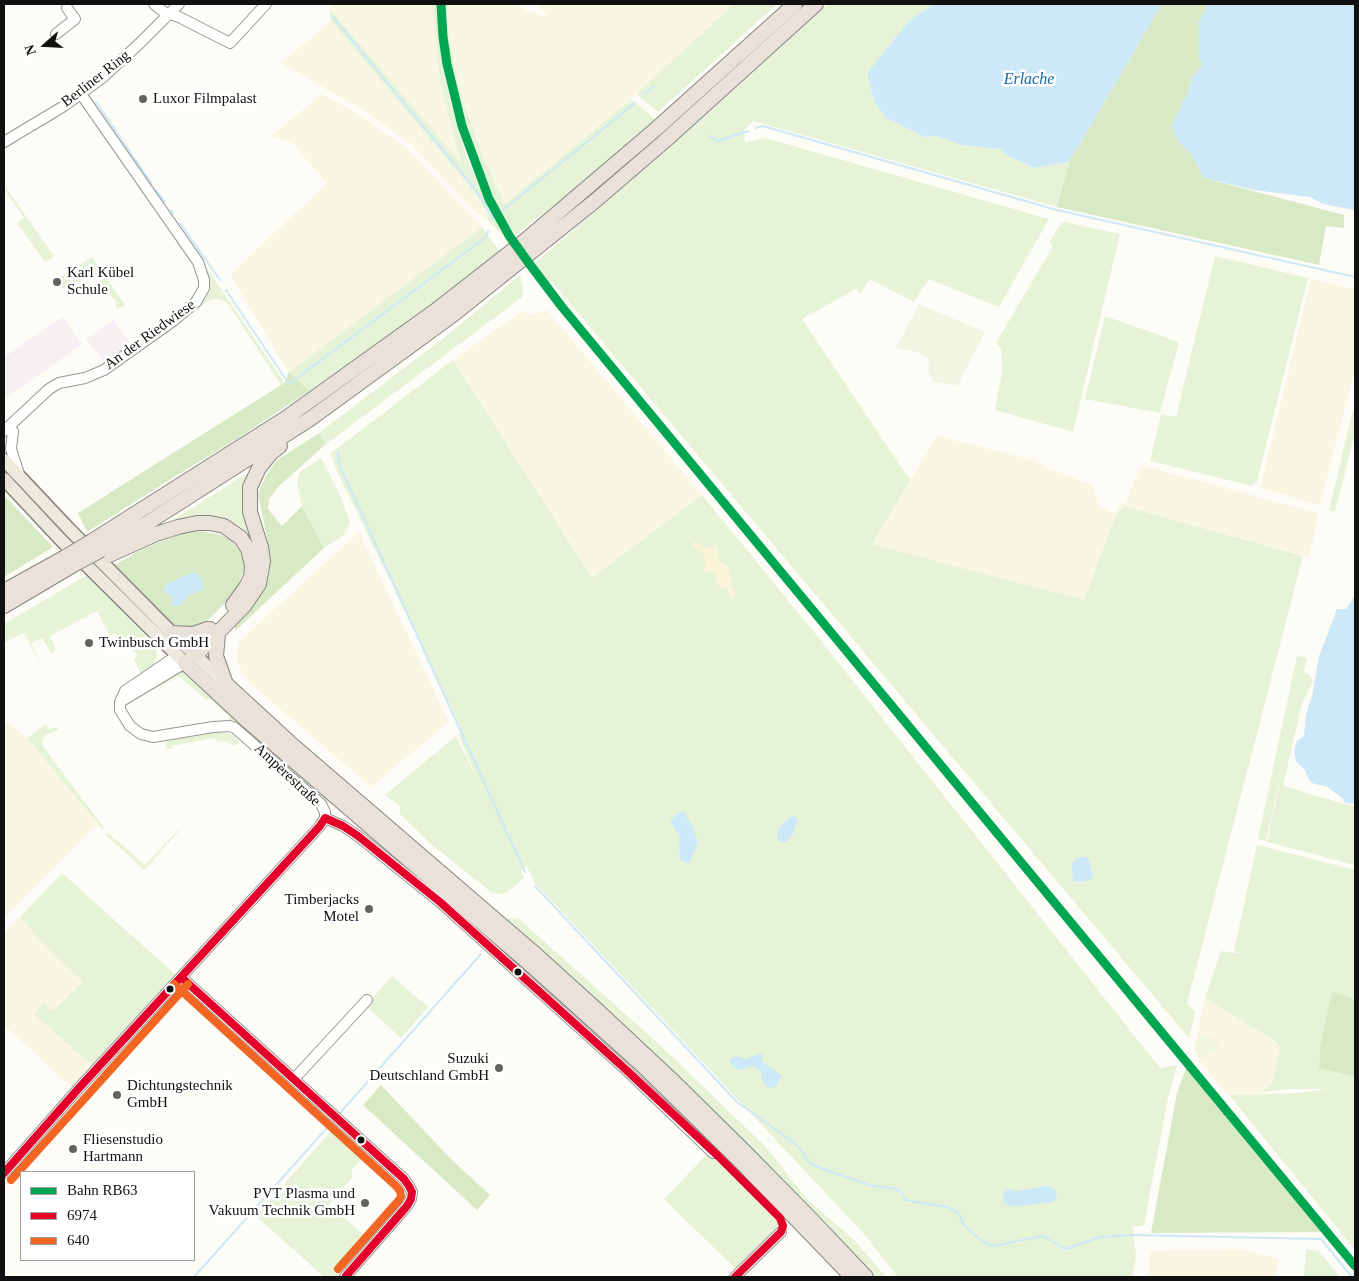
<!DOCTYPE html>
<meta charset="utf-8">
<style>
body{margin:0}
#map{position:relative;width:1359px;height:1281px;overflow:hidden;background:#fdfcf7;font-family:Georgia,serif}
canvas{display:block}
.frame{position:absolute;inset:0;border:5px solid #111;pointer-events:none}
.legend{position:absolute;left:20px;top:1171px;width:175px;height:90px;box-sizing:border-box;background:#fff;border:1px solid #a0a0a0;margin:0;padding:6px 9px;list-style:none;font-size:15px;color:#111}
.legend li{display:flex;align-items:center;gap:10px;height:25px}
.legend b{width:25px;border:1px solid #a0a0a0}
.north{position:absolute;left:20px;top:20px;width:50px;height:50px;-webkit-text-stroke:4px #fff;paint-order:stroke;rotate:251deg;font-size:14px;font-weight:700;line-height:20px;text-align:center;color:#111}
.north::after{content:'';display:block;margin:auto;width:18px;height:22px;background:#111;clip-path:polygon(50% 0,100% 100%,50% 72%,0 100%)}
</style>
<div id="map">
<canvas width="1359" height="1281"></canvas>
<div class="frame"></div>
<ul class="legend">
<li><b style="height:6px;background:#00a651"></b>Bahn RB63</li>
<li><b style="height:6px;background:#e4002b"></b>6974</li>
<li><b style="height:6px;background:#f26522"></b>640</li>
</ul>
<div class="north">N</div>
</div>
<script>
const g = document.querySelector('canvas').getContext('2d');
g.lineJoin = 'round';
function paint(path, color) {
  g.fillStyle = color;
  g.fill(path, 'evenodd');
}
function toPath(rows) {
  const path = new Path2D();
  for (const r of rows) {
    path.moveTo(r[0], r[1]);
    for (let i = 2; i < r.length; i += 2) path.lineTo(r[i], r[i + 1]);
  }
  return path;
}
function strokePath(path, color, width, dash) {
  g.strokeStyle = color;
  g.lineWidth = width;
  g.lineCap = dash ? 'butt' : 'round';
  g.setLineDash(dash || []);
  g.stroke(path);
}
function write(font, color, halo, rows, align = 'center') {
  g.font = font + ' Georgia,serif';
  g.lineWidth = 5;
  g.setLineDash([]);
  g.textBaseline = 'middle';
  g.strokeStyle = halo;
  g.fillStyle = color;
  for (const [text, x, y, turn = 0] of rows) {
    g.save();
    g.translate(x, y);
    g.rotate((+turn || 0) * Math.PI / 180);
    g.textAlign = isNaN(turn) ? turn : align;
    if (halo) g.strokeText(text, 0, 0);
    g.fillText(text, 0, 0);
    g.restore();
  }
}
paint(toPath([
 [62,317,83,344,4,399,4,357],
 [113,320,131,344,105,363,86,339]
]), '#f5f0f3');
paint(toPath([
 [332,4,432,4,441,89,461,165,329,8],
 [448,4,518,4,528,12,548,17,537,4,734,4,636,94,505,204,482,154,460,92,448,30],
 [331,21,475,193,488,214,487,219,474,211,411,144,360,108,281,63],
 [322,94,358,114,408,149,482,227,289,372,230,275,327,183,292,143,271,136],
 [1311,279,1355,289,1355,369,1320,505,1260,488],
 [547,310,702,495,592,579,453,360,521,312,536,314],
 [937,436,1036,461,1045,467,1093,485,1100,507,1116,514,1121,503,1125,504,1141,465,1317,513,1318,516,1309,557,1124,506,1115,517,1084,600,872,544],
 [359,532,449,722,371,787,257,689,245,677,238,665,237,654,239,644,246,635],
 [4,721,13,726,37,748,97,824,4,919],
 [20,917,40,940,83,982,53,1011,94,1067,74,1090,4,1025,4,933],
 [1205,998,1275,1042,1280,1049,1272,1083,1259,1094,1228,1095,1199,1061,1194,1048],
 [1243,1249,1278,1259,1276,1277,1148,1277,1150,1251]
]), '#f9f7e4');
paint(toPath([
 [432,4,438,4,444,68,450,101,468,161,482,193,508,241,487,219,488,214,475,193,331,21,329,8,461,163,441,89],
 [444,4,448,4,448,30,460,92,482,154,505,204,631,99,655,119,601,169,515,235,495,202,473,149,455,92,445,30],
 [734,4,777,4,658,112,636,94],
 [828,4,934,4,911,19,867,73,875,104,887,118,925,137,936,136,962,145,1000,149,1008,156,1034,168,1069,162,1057,207,753,121,744,130,745,143,761,138,773,140,1049,219,999,307,929,279,914,302,870,279,860,294,856,289,802,319,906,474,911,479,872,544,1084,600,1115,517,1124,506,1303,556,1187,1003,1195,1012,1189,1038,552,282,550,285,534,264,683,136],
 [89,94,284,382,281,385,228,304,221,299,211,299,190,314,203,302,207,295,210,289,208,274,86,96],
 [4,185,54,256,45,262,17,223,24,218,4,189],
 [1064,222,1120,234,1073,432,995,410,1002,372,1001,349,996,343,1053,246,1049,243,1061,223],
 [482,227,500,252,409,321,309,391,289,372],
 [1215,256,1308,278,1257,482,1252,486,1150,461,1161,414,1176,417],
 [92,257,125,305,117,309,116,302,96,276,70,284,63,289,58,279],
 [520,275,523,288,522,297,326,444,319,433,446,336],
 [1105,316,1179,342,1160,413,1085,399],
 [453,360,592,578,702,495,814,632,1160,1068,1177,1065,1168,1098,1144,1225,1133,1227,1136,1257,1132,1277,898,1277,863,1233,535,883,526,865,521,870,524,878,509,891,502,894,492,893,432,845,400,814,400,806,385,795,456,736,480,785,458,734,463,732,334,465,331,453],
 [1354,406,1355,433,1335,512,1329,510],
 [321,458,341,497,350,523,344,535,324,548,302,506,297,482,300,472],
 [250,472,242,510,255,556,241,529,233,525,153,532],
 [87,575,153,643,156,649,157,655,153,667,141,674,134,659,138,655,115,633,110,636,97,611,50,636,56,650,51,653,42,638,31,643,44,670,24,633,4,643,4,624],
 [1297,656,1307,658,1304,672,1309,674,1313,681,1302,703,1283,786,1355,807,1355,865,1267,842,1288,743,1266,841,1258,839],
 [186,671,332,801,327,804,235,722,228,719,229,717,210,699,207,700,179,676,153,690,154,687,175,673],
 [46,724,48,730,57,727,59,730,45,735,42,742,43,746,104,828,102,829,27,738],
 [217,732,231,734,237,738,239,743,235,746,224,741,216,742,215,738,172,746,172,749,167,749,165,747,168,740],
 [178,830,179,831,144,870,105,834,107,832,145,865],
 [1257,845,1355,870,1355,999,1333,993,1320,1047,1319,1068,1355,1077,1355,1250,1229,1095,1298,1093,1327,1089,1292,1089,1262,1092,1272,1083,1280,1048,1276,1042,1205,998,1221,951,1243,954,1234,951],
 [62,873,177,976,94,1067,34,1014,44,1003,53,1011,83,982,40,940,20,917],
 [518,918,661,1046,767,1148,808,1200,855,1241,886,1277,877,1277,736,1133,612,1015,507,919],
 [392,976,428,1007,401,1038,366,1006],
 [334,1128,365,1156,352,1170,352,1178,329,1204,369,1240,335,1277,324,1277,256,1216],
 [708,1153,713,1158,716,1157,778,1221,778,1228,776,1231,738,1271,664,1199],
 [1306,1249,1319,1251,1340,1277,1304,1277]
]), '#e7f3d7');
paint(toPath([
 [1162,4,1204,4,1208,7,1199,57,1202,64,1200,70,1194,74,1187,94,1179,142,1192,156,1204,178,1344,215,1344,228,1326,226,1319,265,1057,207,1069,162],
 [289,372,309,391,235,440,182,472,87,532,78,513,281,385,285,382],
 [319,433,326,444,278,487,269,499,268,509,282,526,302,506,324,548,235,631,234,625,261,591,269,575,270,560,268,541,258,495,262,484,267,474,277,460],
 [4,495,53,547,4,577],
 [200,531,217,534,230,539,239,549,245,565,236,592,206,622,197,627,185,627,173,624,114,565,143,549,182,533],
 [1332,992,1355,999,1355,1077,1319,1068,1320,1047],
 [1187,1066,1300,1206,1323,1232,1151,1233,1177,1093],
 [381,1085,451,1159,490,1195,477,1210,363,1105]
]), '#d8eac5');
paint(toPath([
 [695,541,703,549,715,546,718,549,718,561,727,566,730,572,731,586,736,593,734,598,729,597,728,590,718,586,714,572,708,572,704,570,706,560,703,554,692,545]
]), '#fcf4d9');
paint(toPath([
 [919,304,985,332,957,386,934,382,928,372,929,363,927,358,918,352,896,348],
 [1210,1035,1221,1046,1200,1060,1195,1047,1198,1037]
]), '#f0f6e1');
paint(toPath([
 [934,4,1162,4,1069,162,1034,168,1008,156,1000,149,962,145,936,136,925,137,887,118,875,104,867,73,911,19],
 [1204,4,1355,4,1355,210,1323,204,1310,197,1254,190,1204,178,1192,156,1179,142,1172,125,1187,94,1194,74,1200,70,1202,64,1199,57,1199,20,1208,7],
 [195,572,202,580,204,589,189,595,180,606,172,606,173,596,164,592,166,584],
 [1355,595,1355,803,1350,804,1344,802,1342,798,1326,786,1314,784,1309,780,1305,770,1296,761,1294,750,1297,741,1304,736,1306,714,1312,696,1319,656,1337,609,1346,609],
 [683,811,693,827,698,843,689,864,680,860,679,835,670,821,677,814],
 [794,816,798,820,793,834,786,842,781,842,778,840,777,830,790,817],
 [1081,857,1088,857,1093,876,1090,880,1080,882,1073,881,1072,864,1075,859],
 [761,1053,763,1057,762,1061,782,1076,775,1088,767,1087,761,1078,762,1072,753,1066,739,1070,734,1068,731,1064,730,1060,735,1056,746,1059],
 [1048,1186,1055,1190,1057,1196,1054,1202,1020,1206,1010,1206,1004,1203,1003,1195,1007,1189,1016,1191]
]), '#cde8f7');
strokePath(toPath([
 [333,17,475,189,493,218,492,220],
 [645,94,654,86],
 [96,102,152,184],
 [756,128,763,126,1057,210,1355,277],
 [709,136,718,141,748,131],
 [156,190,165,202],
 [171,210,173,213],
 [493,218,635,103],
 [180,223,220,280],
 [226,290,289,384,486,237,488,231],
 [338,452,339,464,525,872],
 [535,886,737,1102,796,1144,811,1164,831,1172,869,1185,896,1189,901,1192,905,1200,947,1207,958,1212,964,1225,978,1238,992,1246,1043,1236,1066,1249,1100,1237,1134,1235,1321,1239,1352,1277],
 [339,1114,481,954],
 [194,1277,332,1122]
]), '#cde8f7', 2);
const minor = toPath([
 [154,4,164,12,179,17,230,43,266,4],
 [56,34,75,19,67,8],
 [4,142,64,106,102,78,139,44,179,4],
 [4,431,49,389,59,383,85,378,104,370,173,321,196,302,204,288,204,280,198,262,81,94],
 [13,431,11,449,19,474],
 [120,702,185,663],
 [325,818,343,826,358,836,440,902,623,1067,713,1153],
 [181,977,404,1179,409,1186,412,1192,411,1199,407,1206,345,1277],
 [294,1079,367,1000],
 [4,1173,79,1088,320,826,325,818,325,812,321,804,235,728,230,726,213,727,153,737,141,734,130,726,120,710,120,702,125,691,178,655],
 [735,1277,781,1232]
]);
const major = toPath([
 [4,460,69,529,172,633,226,684],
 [4,479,59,538,185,663,192,658]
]);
const highway = toPath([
 [4,481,6,482],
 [92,541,286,418,435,311,522,243,656,129,795,4],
 [101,550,149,522,310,419,454,314,595,201,667,139,816,4],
 [107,556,156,534,178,527,197,523,210,523,224,526,241,538,248,549,252,565,251,577,246,587,233,605],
 [4,591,67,556],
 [4,606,75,564],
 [172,633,193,634,207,629],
 [218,634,216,656,226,684,289,742,533,952,597,1010,671,1079,746,1153,810,1218,866,1277],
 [188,647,210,629],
 [196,655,244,606,259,584,263,561,261,547,250,512,250,487,259,468,271,453,280,446],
 [185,663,244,718,532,966,641,1064,739,1160,852,1277]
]);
strokePath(minor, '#979795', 12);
strokePath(major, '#858482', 15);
strokePath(highway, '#858482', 16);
strokePath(minor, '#fffffe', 10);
strokePath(major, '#ede9dc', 12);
strokePath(highway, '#eae1d8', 14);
const highwayBridge = toPath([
 [67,556,92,541],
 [75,564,101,550]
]);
strokePath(highwayBridge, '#858482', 16, []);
strokePath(highwayBridge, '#eae1d8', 14);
strokePath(toPath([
 [181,977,404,1179,409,1186,412,1192,411,1199,407,1206,346,1276,348,1277],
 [4,1173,79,1088,320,826,325,818,343,826,358,836,440,902,623,1067,718,1156,780,1218,783,1226,781,1232,735,1277]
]), '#e4002b', 8);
strokePath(toPath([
 [174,984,396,1186,400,1191,401,1196,399,1200,338,1269],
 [11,1180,188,984]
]), '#f26522', 8);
strokePath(toPath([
 [441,4,443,37,447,64,462,126,489,199,510,237,531,266,562,307,1355,1266]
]), '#00a651', 9);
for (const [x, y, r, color] of [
 [143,99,5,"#646362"],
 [57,282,5,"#646362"],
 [89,643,5,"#646362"],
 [369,909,5,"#646362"],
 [518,972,4.5,"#111"],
 [170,989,4.5,"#111"],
 [499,1068,5,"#646362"],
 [117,1095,5,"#646362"],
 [361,1140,4.5,"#111"],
 [73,1149,5,"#646362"],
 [365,1203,5,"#646362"]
]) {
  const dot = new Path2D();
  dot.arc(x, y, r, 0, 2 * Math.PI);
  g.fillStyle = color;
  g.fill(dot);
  strokePath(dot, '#fff', 2);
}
write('15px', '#111', '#fff', [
 ["Berliner Ring",96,79,-38],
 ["An der Riedwiese",150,335,-36],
 ["Ampèrestraße",287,775,43]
]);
write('15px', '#111', '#fff', [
 ["Luxor Filmpalast",153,99],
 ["Karl Kübel",67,273],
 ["Schule",67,290],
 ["Twinbusch GmbH",99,643],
 ["Timberjacks",359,900,"right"],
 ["Motel",359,917,"right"],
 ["Suzuki",489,1059,"right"],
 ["Deutschland GmbH",489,1076,"right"],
 ["Dichtungstechnik",127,1086],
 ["GmbH",127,1103],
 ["Fliesenstudio",83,1140],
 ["Hartmann",83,1157],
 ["PVT Plasma und",355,1194,"right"],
 ["Vakuum Technik GmbH",355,1211,"right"]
], 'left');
write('italic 16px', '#1768a6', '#fff', [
 ["Erlache",1029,80]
]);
</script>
